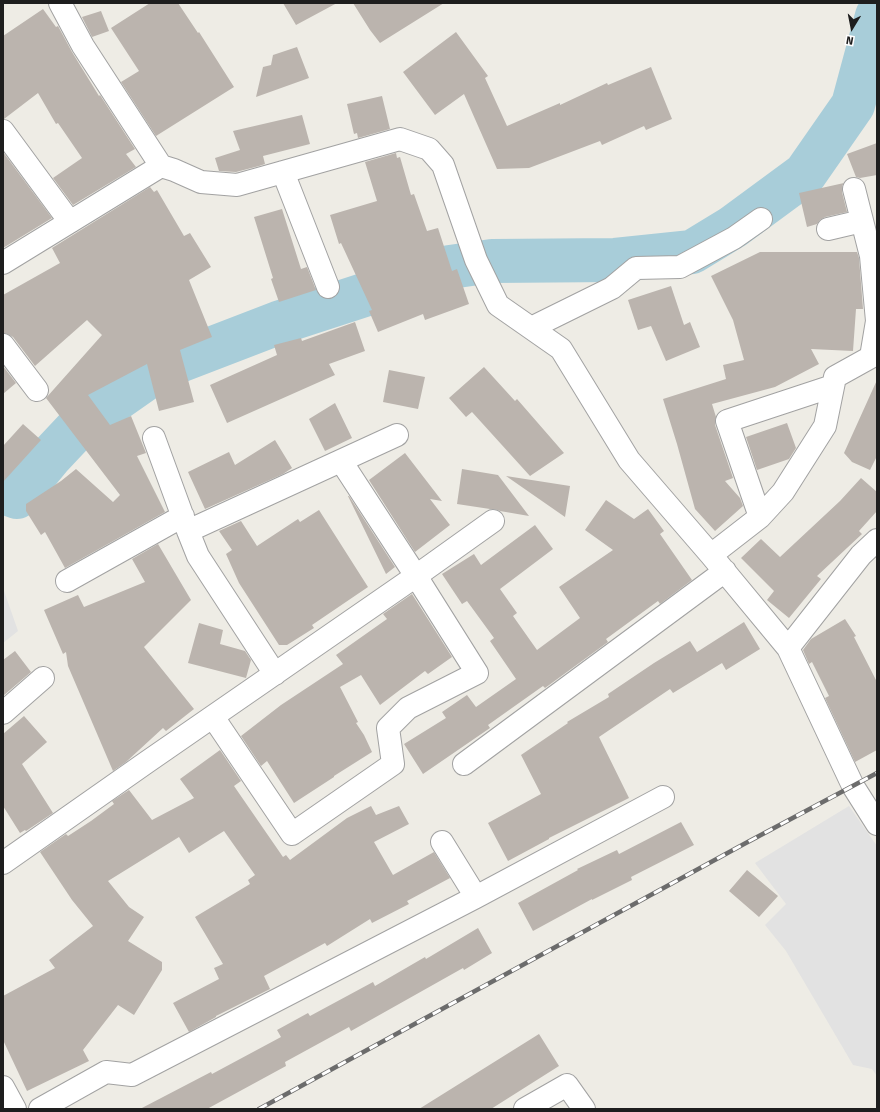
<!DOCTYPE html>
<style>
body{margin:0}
#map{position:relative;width:880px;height:1112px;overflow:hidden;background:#eeece5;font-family:"Fira Sans",sans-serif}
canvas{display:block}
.frame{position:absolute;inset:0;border:4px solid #1e1e1e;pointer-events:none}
.north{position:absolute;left:832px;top:8px;width:40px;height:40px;-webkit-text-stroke:3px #fff;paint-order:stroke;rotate:190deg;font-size:11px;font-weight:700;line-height:16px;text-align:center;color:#1e1e1e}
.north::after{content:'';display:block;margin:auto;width:14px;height:18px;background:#1e1e1e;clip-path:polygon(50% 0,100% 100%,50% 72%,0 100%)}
</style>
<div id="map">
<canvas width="880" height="1112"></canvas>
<div class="frame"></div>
<div class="north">N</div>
</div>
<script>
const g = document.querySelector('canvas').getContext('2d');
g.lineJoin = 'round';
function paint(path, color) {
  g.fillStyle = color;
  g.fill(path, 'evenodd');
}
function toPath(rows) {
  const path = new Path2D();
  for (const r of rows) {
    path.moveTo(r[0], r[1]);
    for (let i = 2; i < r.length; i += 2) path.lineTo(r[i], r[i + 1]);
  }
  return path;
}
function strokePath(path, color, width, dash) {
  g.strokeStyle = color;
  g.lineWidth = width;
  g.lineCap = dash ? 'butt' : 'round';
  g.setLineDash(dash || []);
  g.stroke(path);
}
paint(toPath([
 [3,588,18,631,3,643],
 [849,806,877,846,877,1076,872,1069,853,1065,786,951,765,925,786,904,755,863]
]), '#e2e2e2');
strokePath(toPath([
 [3,492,17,497,50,457,81,424,161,368,278,323,450,267,492,261,615,260,692,252,733,227,805,174,853,105,877,16]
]), '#a8cdd9', 44);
paint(toPath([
 [150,3,178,3,198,33,199,32,234,87,156,136,121,82,139,71,111,28],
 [283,3,337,3,296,25],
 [353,3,444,3,380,43,370,30],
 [43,9,56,27,58,26,72,52,99,96,100,95,135,149,126,154,136,167,73,205,53,178,82,158,58,123,56,124,38,93,4,119,3,119,3,36],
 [101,11,109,31,92,37,82,17],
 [456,32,488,76,485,78,507,126,560,103,560,105,607,83,608,85,651,67,672,119,646,130,644,126,602,145,600,141,529,168,497,169,464,94,435,115,403,72],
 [297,47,309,78,256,97,263,67,271,65,273,55],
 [382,96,390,129,358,138,357,133,354,134,347,104],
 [302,115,310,144,263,156,265,164,259,166,236,172,219,171,215,158,240,150,233,131],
 [877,143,877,175,860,178,856,177,847,154],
 [3,152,52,218,3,248],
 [396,153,397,158,400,157,411,195,414,194,427,231,438,228,452,271,457,269,469,304,425,320,423,314,378,332,369,311,372,310,341,243,339,244,330,215,377,201,365,162],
 [844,183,842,186,842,192,847,212,825,217,820,220,817,224,807,227,799,193],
 [150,187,154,192,157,190,184,236,190,233,211,267,189,280,212,337,180,350,194,402,159,411,147,364,88,395,110,425,131,416,146,453,137,456,165,512,65,568,45,532,41,535,26,511,26,504,61,481,76,469,113,502,120,495,46,398,102,335,87,320,35,366,13,337,8,334,3,333,3,295,60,263,52,248],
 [282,209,301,269,307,267,316,290,279,302,271,279,273,278,254,217],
 [760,252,857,252,859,258,863,309,856,309,853,351,811,349,819,364,775,387,712,404,716,417,715,425,733,478,725,481,740,498,743,506,715,531,695,509,677,444,663,399,726,379,723,365,744,360,733,320,711,276],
 [671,286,684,325,690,322,700,347,666,361,651,326,638,330,628,300],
 [355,322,365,351,329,364,335,375,227,423,210,385,277,355,274,345,301,338,302,341],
 [3,366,16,383,3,394],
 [484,367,515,401,517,399,564,453,530,476,472,412,466,417,449,398],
 [389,370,425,377,418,409,383,402],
 [877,380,877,456,870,470,852,462,844,453],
 [335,403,352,438,325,451,309,419],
 [787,423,796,448,789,459,757,470,746,437],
 [23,424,41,440,3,482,3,446],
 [275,440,292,468,283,474,205,509,188,472,229,452,235,465],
 [405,453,442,501,430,499,450,525,415,552,369,480],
 [462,469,498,475,529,516,500,511,498,510,492,509,490,509,457,504],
 [506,476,570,486,565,517],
 [861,478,877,492,877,511,859,531,862,534,817,576,821,579,789,618,767,600,774,591,741,558,761,539,780,557,840,501],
 [348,496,349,496,395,567,386,574],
 [606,500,634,519,648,509,664,531,660,534,692,580,660,604,658,601,606,639,608,642,545,688,543,686,488,725,490,728,423,774,404,744,446,718,442,712,467,695,476,707,516,679,490,641,494,638,467,601,462,604,442,574,474,554,481,565,535,525,553,549,500,589,517,613,513,616,537,650,580,618,559,587,613,550,585,530],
 [319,510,368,587,312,625,314,628,287,645,279,645,239,583,226,554,232,550,219,531,241,521,257,546,298,519,300,522],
 [158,544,191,600,144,647,194,709,166,731,163,728,126,762,113,771,68,666,66,652,63,654,44,610,78,595,84,607,145,582,132,559],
 [412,594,452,657,428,674,425,671,380,705,361,675,340,687,358,722,356,723,364,735,372,752,334,776,334,777,294,803,267,761,261,766,241,736,281,705,343,664,336,655,387,619,383,614],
 [845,619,856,636,854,637,877,682,877,750,855,762,825,698,829,696,812,662,809,664,803,650,811,639],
 [744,622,760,649,726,670,722,663,673,693,670,689,599,737,629,798,549,838,549,839,508,861,488,823,541,794,521,755,568,723,567,722,609,697,608,694,654,663,690,641,697,652],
 [199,623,223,630,220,644,245,651,251,660,246,678,188,663],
 [15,651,31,672,3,696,3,660],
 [24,716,47,742,22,764,53,813,26,831,25,830,20,833,3,806,3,734],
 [220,750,241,781,234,786,283,857,286,855,290,860,347,818,371,806,376,815,399,806,409,824,374,842,393,875,434,852,450,878,407,901,409,904,372,923,370,919,327,946,325,943,264,976,270,989,216,1016,216,1017,189,1032,173,1003,219,979,214,968,223,964,195,917,250,884,248,880,255,875,224,831,189,853,179,837,108,881,129,907,144,917,128,941,162,962,162,970,134,1015,118,1005,83,1050,89,1061,27,1091,3,1040,3,996,55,968,49,960,93,926,72,900,40,852,66,834,68,836,91,821,114,804,112,801,129,790,152,820,194,798,180,779],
 [681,822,694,845,631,877,632,880,592,900,592,899,533,931,518,903,578,870,577,869,617,850,619,854],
 [747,870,778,896,759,917,729,891],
 [478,928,492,953,464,970,463,968,351,1031,349,1027,285,1062,286,1066,207,1109,140,1109,211,1072,212,1074,281,1037,277,1030,308,1013,310,1016,373,982,375,986,425,957,426,959],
 [539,1034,559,1066,491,1109,419,1109]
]), '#bbb4ae');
const street = toPath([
 [60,3,83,46,161,166,174,170,201,182,237,185,400,139,429,149,443,165,476,260,498,305,561,349,629,460,711,555,788,648,853,786,877,824],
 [3,131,70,222],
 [283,172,328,287],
 [828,229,862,221],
 [3,263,161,166],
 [531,328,612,288,636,268,680,267,734,238,761,219],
 [3,345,37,390],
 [154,438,188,531,198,556,275,674],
 [760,517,727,421,833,386],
 [188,531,397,435],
 [711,555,760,517,783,492,825,426,835,377,871,357,877,321,871,256,854,189],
 [67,581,183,516],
 [788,648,861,555,877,540],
 [3,713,43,678],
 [213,717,292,834,393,764,388,728,408,708,477,673,416,576,341,461],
 [464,764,725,571],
 [442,842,476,897],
 [3,863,147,762,416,576,493,521],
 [3,1087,15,1109],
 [40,1109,106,1072,132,1075,476,897,663,797],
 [525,1109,567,1085,584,1109]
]);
strokePath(street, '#a2a2a2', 24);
strokePath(street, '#fff', 22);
const rail = toPath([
 [259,1109,744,844,877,773]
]);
strokePath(rail, '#6c6c6c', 4.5);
strokePath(rail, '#fff', 3, [9]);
</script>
